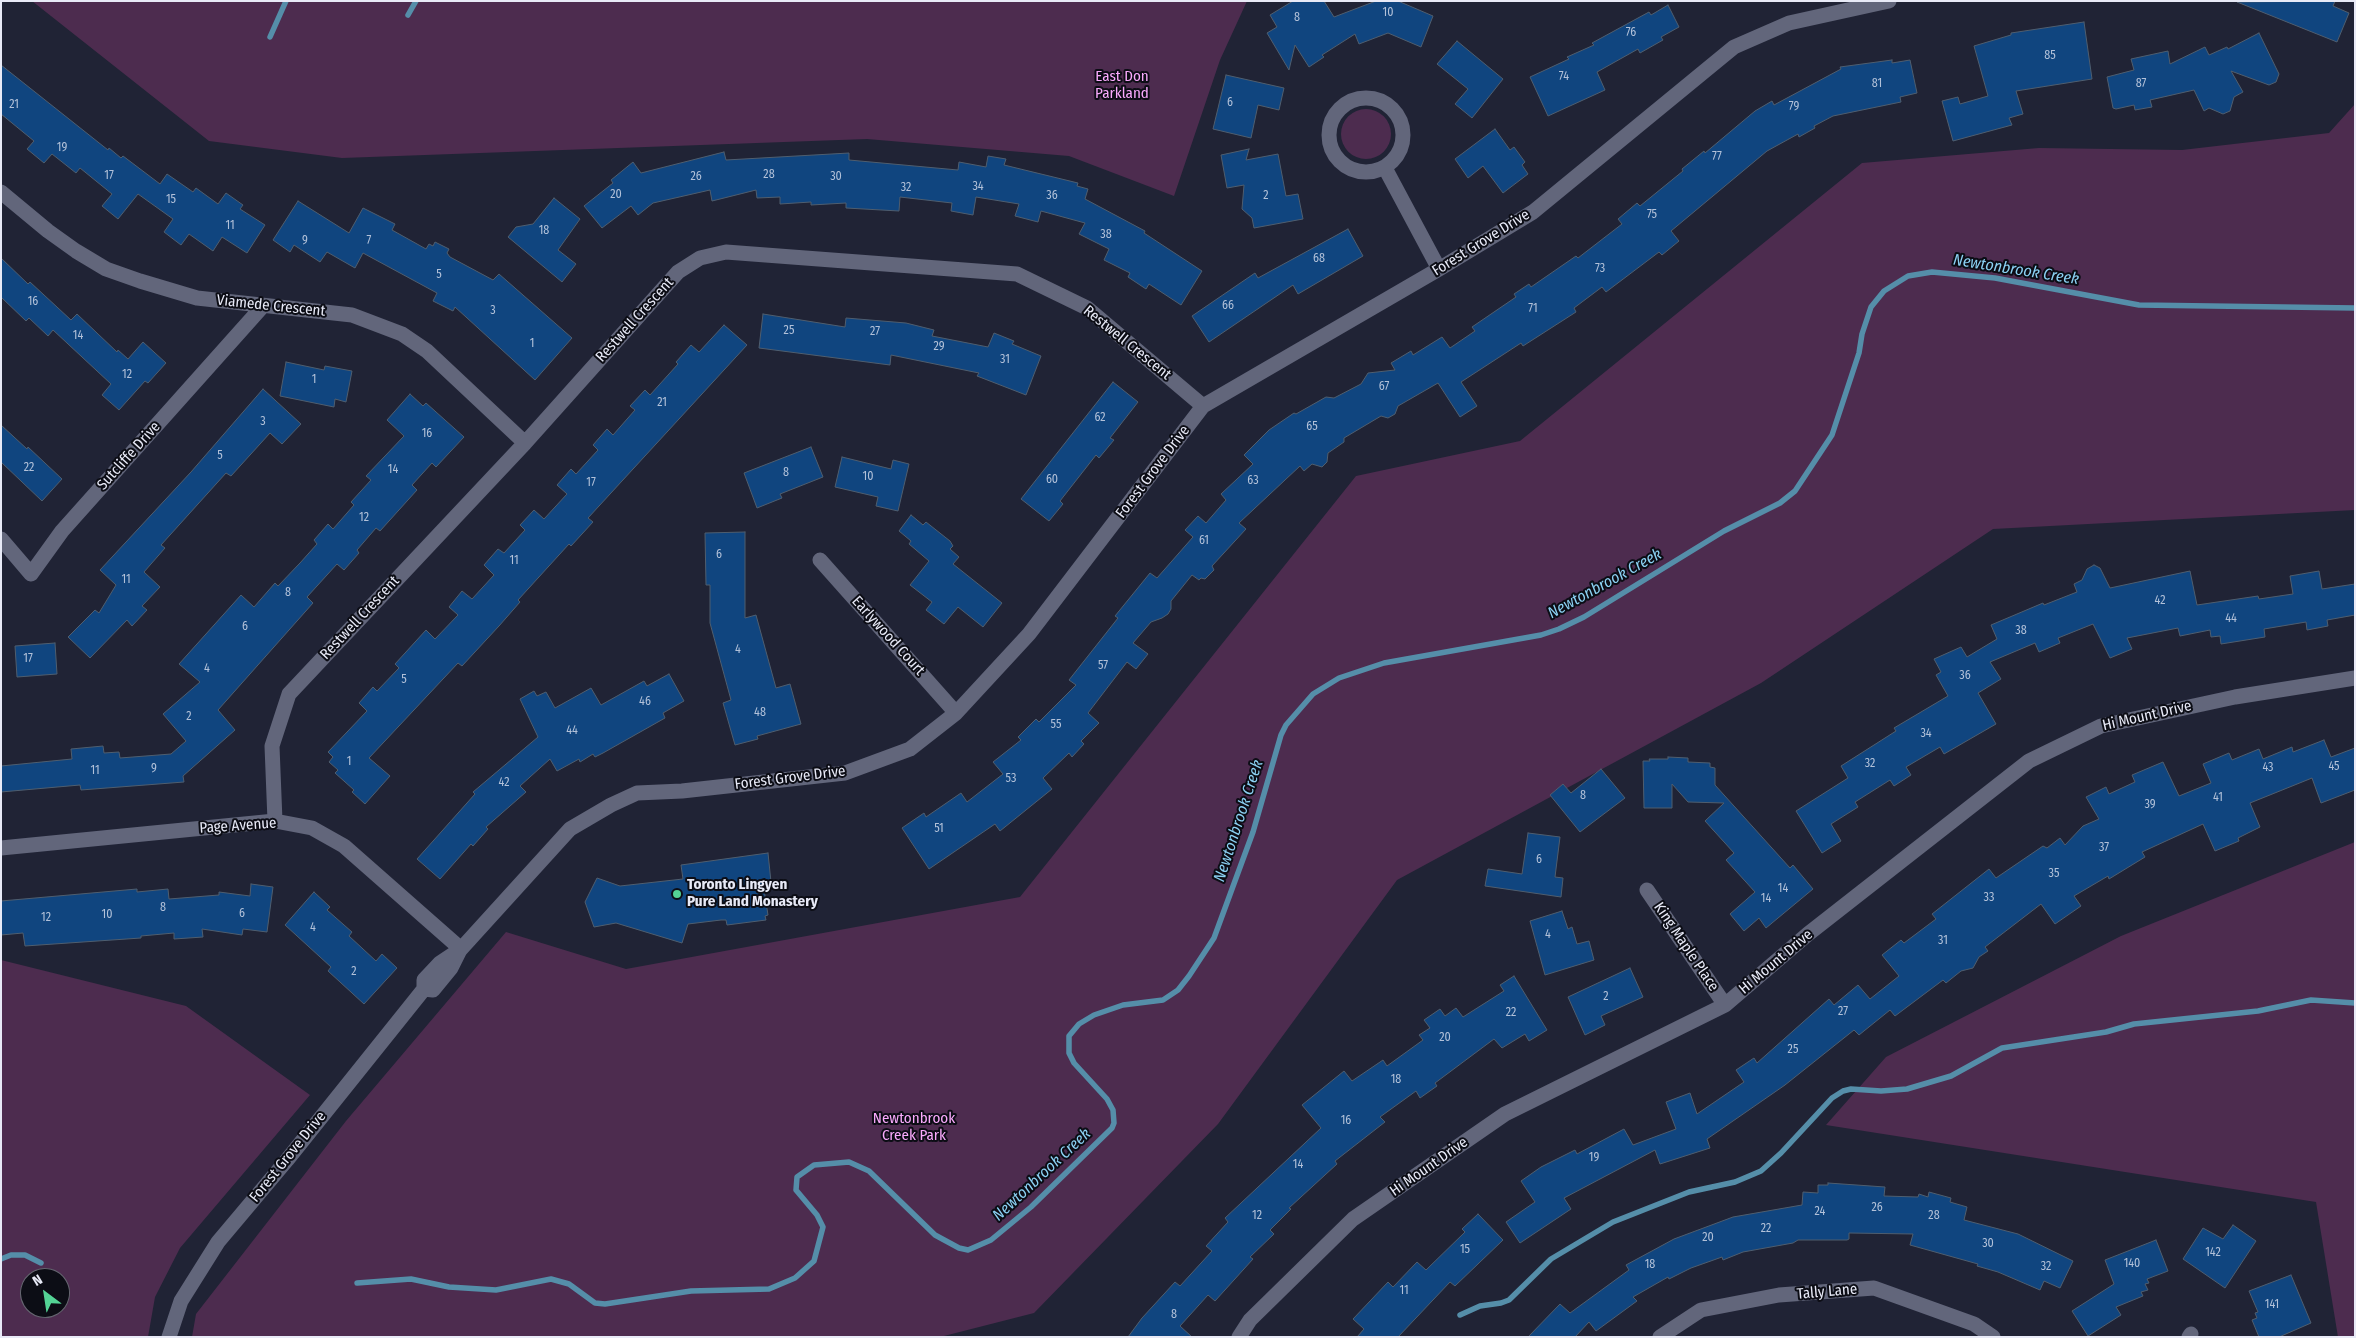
<!DOCTYPE html>
<style>
body{margin:0}
#map{position:relative;width:2356px;height:1338px;overflow:hidden;background:#202335;font-family:"Fira Sans Condensed",sans-serif}
canvas{display:block}
.frame{position:absolute;inset:0;border:2px solid #e8eaf7;pointer-events:none}
.north{position:absolute;left:20px;top:1268px;width:50px;height:50px;box-sizing:border-box;background:#0c0d15;border:1px solid #64656f;border-radius:50%;rotate:329deg;font-size:14px;font-weight:700;line-height:20px;text-align:center;color:#e8eaf7}
.north::after{content:'';display:block;margin:auto;width:18px;height:22px;background:#54d395;clip-path:polygon(50% 0,100% 100%,50% 72%,0 100%)}
</style>
<div id="map">
<canvas width="2356" height="1338"></canvas>
<div class="frame"></div>
<div class="north">N</div>
</div>
<script>
const g = document.querySelector('canvas').getContext('2d');
g.lineJoin = 'round';
function paint(path, color) {
  g.fillStyle = color;
  g.fill(path, 'evenodd');
}
function toPath(rows) {
  const path = new Path2D();
  for (const r of rows) {
    if (r.length === 3) {
      path.moveTo(r[0] + r[2], r[1]);
      path.arc(r[0], r[1], r[2], 0, 2 * Math.PI);
      continue;
    }
    path.moveTo(r[0], r[1]);
    for (let i = 2; i < r.length; i += 2) path.lineTo(r[i], r[i + 1]);
  }
  return path;
}
function strokePath(path, color, width, dash) {
  g.strokeStyle = color;
  g.lineWidth = width;
  g.lineCap = dash ? 'butt' : 'round';
  g.setLineDash(dash || []);
  g.stroke(path);
}
function write(font, color, halo, rows, align = 'center') {
  g.font = font + ' "Fira Sans Condensed",sans-serif';
  g.lineWidth = 4;
  g.setLineDash([]);
  g.textBaseline = 'middle';
  g.strokeStyle = halo;
  g.fillStyle = color;
  for (const [text, x, y, turn = 0] of rows) {
    g.save();
    g.translate(x, y);
    g.rotate((+turn || 0) * Math.PI / 180);
    g.textAlign = isNaN(turn) ? turn : align;
    if (halo) g.strokeText(text, 0, 0);
    g.fillText(text, 0, 0);
    g.restore();
  }
}
paint(toPath([
 [32,1,1247,1,1220,60,1174,196,1069,156,867,139,342,158,209,141],
 [2355,104,2355,510,1993,529,1761,683,1397,880,1218,1124,1034,1313,940,1337,192,1337,196,1314,346,1121,506,932,626,969,1020,897,1356,476,1520,441,1862,163,2039,148,2182,150,2329,133],
 [1366,134,25],
 [2355,842,2355,1337,2338,1337,2316,1202,1826,1125,1886,1057,2121,936],
 [1,960,186,1006,310,1095,180,1248,155,1297,148,1337,1,1337],
 [30,1278,60,1278,60,1308,30,1308]
]), '#4d2c4f');
strokePath(toPath([
 [408,15,416,1],
 [270,37,286,1],
 [1,1259,11,1255,25,1255,41,1263],
 [357,1283,411,1279,449,1287,496,1290,551,1279,569,1284,595,1303,605,1304,691,1291,769,1289,795,1278,814,1261,823,1227,817,1215,796,1190,797,1177,814,1165,849,1162,869,1171,935,1235,959,1248,968,1250,991,1240,1031,1207,1112,1128,1114,1123,1113,1110,1107,1099,1074,1063,1069,1053,1069,1036,1079,1024,1094,1015,1123,1005,1163,1000,1178,990,1189,976,1214,938,1253,832,1281,735,1286,725,1313,694,1339,678,1384,663,1541,635,1559,629,1584,617,1724,531,1780,503,1795,491,1832,435,1859,353,1862,334,1871,307,1884,291,1908,276,1932,272,1995,278,2139,305,2355,308],
 [1460,1315,1480,1306,1501,1303,1509,1300,1551,1259,1613,1222,1689,1192,1735,1182,1761,1171,1781,1153,1832,1098,1843,1091,1851,1089,1881,1091,1907,1089,1951,1076,2002,1048,2106,1032,2134,1024,2258,1011,2311,1000,2355,1003]
]), '#558ea9', 5.5);
const building = toPath([
 [1293,1,1324,1,1334,17,1376,1,1398,1,1433,16,1421,47,1388,33,1359,44,1355,34,1322,55,1324,57,1309,67,1295,45,1289,70,1267,33,1277,27,1270,15,1293,1],
 [2335,1,2333,6,2349,13,2337,42,2237,2,2335,1],
 [1668,5,1679,27,1661,37,1663,40,1640,53,1638,49,1597,72,1605,90,1548,116,1530,77,1569,59,1567,57,1594,45,1592,43,1649,12,1651,15,1668,5],
 [2084,22,2092,79,2016,91,2023,114,2009,118,2012,125,1953,141,1942,101,1958,97,1960,104,1988,96,1974,46,2011,35,2011,33,2084,22],
 [2259,33,2279,74,2276,82,2269,85,2231,71,2243,92,2234,97,2230,111,2223,114,2209,108,2204,111,2194,90,2150,100,2152,107,2135,110,2134,105,2116,109,2113,108,2107,77,2134,70,2131,59,2168,51,2170,64,2205,47,2209,55,2227,47,2228,49,2259,33],
 [1457,41,1503,79,1472,118,1455,104,1468,89,1437,64,1457,41],
 [1892,60,1892,63,1910,60,1917,93,1900,97,1901,102,1833,116,1814,126,1815,128,1799,137,1798,134,1767,151,1671,231,1679,241,1662,255,1659,252,1606,292,1602,287,1574,308,1576,312,1523,346,1521,343,1461,382,1477,406,1460,417,1438,383,1398,406,1395,414,1388,418,1381,416,1344,438,1344,442,1328,453,1327,462,1322,467,1312,464,1304,471,1300,466,1239,523,1246,529,1212,566,1214,570,1205,579,1201,578,1199,580,1192,575,1171,601,1171,609,1168,614,1162,618,1151,622,1133,643,1148,654,1136,669,1127,662,1088,713,1099,723,1081,741,1084,744,1072,757,1069,753,1043,778,1052,789,1000,831,995,824,929,869,902,828,924,813,926,817,961,793,967,802,1003,774,993,762,1021,740,1018,737,1036,719,1039,722,1076,685,1069,680,1118,618,1115,616,1150,573,1157,578,1193,537,1185,530,1198,516,1206,523,1226,500,1221,494,1253,464,1244,455,1269,430,1294,413,1296,414,1326,397,1334,398,1361,384,1368,373,1395,370,1391,363,1411,351,1413,355,1442,337,1450,348,1475,331,1472,327,1516,297,1514,294,1529,284,1531,287,1576,256,1578,258,1622,224,1618,219,1637,203,1640,206,1683,171,1682,169,1704,151,1705,153,1755,111,1772,101,1774,105,1841,69,1840,67,1892,60],
 [1,65,108,150,109,148,121,158,123,156,160,184,167,174,193,192,196,188,218,204,226,193,243,205,240,209,265,225,247,253,222,237,213,251,189,234,181,245,164,232,173,219,138,194,118,219,102,206,112,194,80,168,76,173,52,154,44,163,27,149,34,141,1,114,1,65],
 [1226,75,1284,88,1279,110,1258,105,1251,138,1213,129,1226,75],
 [1495,129,1510,150,1514,147,1525,162,1522,165,1528,174,1503,193,1483,166,1468,178,1455,159,1495,129],
 [1249,149,1246,160,1278,154,1286,196,1298,194,1303,219,1254,228,1252,218,1242,209,1244,185,1227,188,1221,155,1249,149],
 [724,152,726,160,849,153,849,160,958,170,959,162,986,167,988,156,1006,159,1004,165,1078,183,1077,186,1088,189,1085,199,1145,231,1144,233,1202,271,1181,305,1149,284,1146,289,1128,277,1130,273,1104,260,1109,249,1079,234,1085,223,1041,211,1038,222,1015,216,1019,204,976,197,973,215,951,211,952,203,900,197,899,211,846,208,846,203,811,205,811,202,780,204,780,197,757,198,756,190,712,201,710,190,653,203,638,215,631,206,602,228,584,206,613,183,611,180,633,162,641,173,724,152],
 [554,198,580,219,558,250,576,264,562,282,508,237,516,227,533,224,554,198],
 [298,201,349,233,363,208,395,224,392,230,426,249,429,244,433,246,435,242,449,249,447,253,450,257,493,280,499,274,572,338,535,380,455,307,453,311,433,301,437,293,363,253,355,268,327,252,320,262,294,245,290,252,273,240,298,201],
 [1348,229,1363,256,1298,294,1293,285,1209,342,1192,316,1255,273,1258,278,1348,229],
 [1,258,28,284,30,282,71,320,77,314,117,352,118,350,128,359,143,342,166,363,148,383,145,381,119,410,102,395,111,384,53,330,48,336,29,318,26,321,1,297,1,258],
 [763,314,845,327,846,318,906,323,934,330,932,336,988,347,994,333,1014,341,1012,344,1041,356,1026,395,977,376,979,373,891,355,890,365,759,348,763,314],
 [724,325,747,345,588,518,593,522,571,546,569,544,518,600,520,602,499,626,462,666,458,663,369,758,390,776,365,804,352,792,354,790,335,773,338,770,329,762,333,757,328,752,367,711,359,703,373,687,377,691,399,668,395,664,426,630,435,639,458,615,449,607,462,591,472,599,494,575,484,565,498,549,504,553,525,530,520,525,534,510,544,519,567,494,557,485,571,469,576,474,598,450,593,445,607,429,613,435,635,410,630,406,645,390,650,395,678,364,676,362,691,345,699,352,724,325],
 [286,362,324,370,325,366,352,371,346,402,335,399,334,407,280,396,286,362],
 [1113,382,1138,402,1110,438,1114,440,1099,458,1096,455,1060,501,1063,504,1049,521,1021,499,1113,382],
 [263,389,301,424,282,444,270,433,231,476,226,473,161,545,165,548,144,572,160,587,142,606,147,610,132,626,127,620,90,658,68,637,95,610,99,613,116,585,100,570,191,472,263,389],
 [410,394,423,406,426,403,464,437,436,467,432,463,412,485,417,490,380,531,376,528,357,550,359,553,344,570,337,564,307,597,313,603,218,710,235,730,183,776,184,782,81,790,80,785,1,792,1,766,72,759,71,749,103,746,104,753,119,752,120,758,171,754,186,741,163,714,200,682,179,664,241,595,254,607,275,583,278,586,300,563,317,544,314,540,328,524,333,529,354,505,351,502,371,480,366,476,404,436,387,420,410,394],
 [1,425,27,449,28,447,62,479,42,501,1,462,1,425],
 [811,447,823,477,780,494,782,498,757,508,744,473,811,447],
 [842,457,891,469,893,460,909,464,898,511,876,506,878,497,835,487,842,457],
 [911,515,923,525,926,522,950,541,953,546,950,549,959,557,953,564,1002,603,983,627,958,607,944,624,926,610,932,602,910,585,929,561,909,544,911,541,899,531,911,515],
 [745,532,745,618,756,615,776,688,790,684,801,724,757,736,758,739,735,745,723,703,731,700,710,623,710,585,706,585,705,533,745,532],
 [2094,565,2100,568,2110,588,2190,571,2197,605,2258,596,2259,599,2293,594,2290,576,2319,571,2322,589,2355,584,2355,615,2327,620,2328,626,2307,630,2306,622,2264,629,2265,637,2221,644,2220,636,2211,637,2210,630,2180,636,2178,628,2127,638,2132,649,2110,658,2093,624,2058,638,2060,643,2039,652,2035,643,1990,662,2001,679,1978,693,1996,724,1944,754,1940,747,1906,767,1911,775,1894,786,1890,780,1855,802,1858,807,1831,824,1841,841,1822,853,1796,811,1848,778,1841,766,1896,731,1894,728,1948,696,1936,675,1941,672,1934,659,1961,647,1967,657,1997,639,1991,625,2043,603,2044,605,2077,592,2074,584,2082,580,2087,569,2094,565],
 [55,643,57,674,17,677,15,646,55,643],
 [669,674,684,701,663,713,665,718,603,753,595,757,593,754,580,762,579,759,557,771,550,759,520,786,526,792,486,827,488,829,473,846,471,844,440,879,417,859,475,794,473,792,538,737,520,699,534,691,537,696,546,692,555,708,591,688,601,705,644,681,647,686,669,674],
 [2324,740,2331,757,2355,748,2355,790,2321,803,2312,778,2250,803,2260,827,2238,838,2239,841,2215,851,2203,824,2142,852,2145,857,2109,879,2108,876,2074,896,2081,906,2055,924,2041,904,1985,947,1988,951,1979,957,1973,968,1961,971,1946,983,1943,980,1895,1016,1890,1010,1859,1035,1854,1030,1785,1085,1707,1139,1710,1148,1660,1164,1655,1150,1564,1198,1571,1209,1520,1243,1506,1222,1535,1202,1521,1181,1541,1167,1575,1150,1577,1154,1624,1129,1633,1145,1676,1129,1666,1102,1690,1093,1697,1114,1744,1082,1736,1070,1754,1058,1757,1063,1829,999,1834,1005,1858,985,1870,999,1899,976,1882,955,1901,940,1904,943,1936,919,1932,914,1989,869,1996,878,2043,846,2047,848,2060,838,2065,845,2083,826,2099,819,2086,797,2106,787,2109,794,2135,782,2132,775,2163,762,2179,796,2211,783,2203,764,2229,753,2232,760,2259,749,2263,759,2292,747,2293,752,2324,740],
 [1668,757,1688,758,1688,762,1710,763,1710,767,1715,768,1715,785,1790,868,1793,865,1813,889,1766,928,1759,918,1744,931,1730,914,1755,892,1726,860,1734,853,1705,821,1724,803,1688,802,1672,784,1672,808,1644,808,1643,761,1650,761,1649,759,1668,759,1668,757],
 [1601,769,1625,798,1580,832,1550,795,1563,784,1571,793,1601,769],
 [1528,833,1560,837,1555,877,1563,878,1561,897,1485,886,1488,869,1522,874,1528,833],
 [768,853,771,882,763,883,768,915,765,916,766,920,727,925,726,920,721,920,688,924,682,943,616,923,594,927,585,902,597,878,620,886,683,879,681,865,768,853],
 [251,884,273,887,267,932,243,929,242,935,202,929,203,937,174,939,174,933,141,936,141,938,25,946,23,933,1,935,1,901,137,889,137,892,168,889,169,899,219,895,219,892,250,896,251,884],
 [314,892,330,907,327,910,352,932,349,936,376,961,382,954,397,968,364,1004,328,971,331,967,285,925,314,892],
 [1562,911,1568,929,1572,927,1577,944,1589,941,1594,960,1545,975,1530,921,1562,911],
 [1630,968,1643,997,1601,1016,1605,1025,1585,1035,1568,997,1630,968],
 [1514,976,1547,1030,1529,1041,1525,1034,1502,1048,1494,1039,1435,1083,1437,1086,1420,1098,1416,1091,1380,1117,1385,1122,1335,1161,1337,1164,1289,1208,1291,1209,1270,1230,1274,1234,1250,1257,1253,1259,1215,1301,1208,1295,1180,1326,1192,1337,1128,1337,1142,1318,1175,1282,1180,1286,1212,1251,1206,1246,1228,1222,1225,1218,1321,1128,1302,1105,1344,1071,1352,1081,1383,1060,1387,1066,1423,1040,1419,1035,1430,1028,1424,1020,1440,1009,1445,1016,1456,1008,1463,1017,1504,991,1500,985,1514,976],
 [1828,1183,1885,1187,1884,1196,1918,1197,1919,1194,1928,1197,1929,1192,1951,1198,1950,1202,1967,1207,1964,1220,2018,1234,2073,1261,2060,1288,2044,1281,2040,1290,1998,1272,1977,1266,1978,1264,1910,1245,1913,1234,1849,1233,1849,1239,1847,1240,1798,1240,1793,1243,1743,1252,1723,1260,1722,1257,1691,1268,1669,1279,1668,1277,1633,1297,1637,1301,1596,1331,1589,1322,1575,1337,1528,1337,1560,1304,1570,1313,1629,1270,1626,1265,1674,1239,1733,1217,1802,1205,1803,1192,1818,1193,1818,1185,1828,1185,1828,1183],
 [1478,1214,1503,1240,1455,1286,1450,1282,1398,1337,1357,1337,1364,1329,1353,1319,1388,1282,1393,1287,1417,1262,1426,1270,1465,1232,1462,1229,1478,1214],
 [2233,1225,2256,1241,2225,1288,2183,1259,2203,1228,2223,1239,2233,1225],
 [2156,1240,2168,1271,2147,1279,2149,1283,2145,1284,2148,1290,2141,1292,2143,1296,2116,1307,2121,1315,2088,1336,2072,1311,2114,1284,2105,1260,2156,1240],
 [2291,1275,2311,1323,2279,1337,2259,1337,2252,1320,2257,1318,2255,1313,2258,1312,2249,1291,2291,1275]
]);
paint(building, '#10457f');
strokePath(building, '#4f5e6f', 1);
strokePath(toPath([
 [1366,135,37],
 [1385,168,1439,269],
 [1,192,48,231,76,251,106,269,140,281,197,298,352,315,402,334,427,351,525,443],
 [1,539,31,574,62,531,262,307],
 [820,560,956,713],
 [275,821,272,746,289,694,525,443,678,272,700,258,726,252,1017,274,1087,308,1203,406],
 [1,848,275,821,312,828,344,846,461,949],
 [1647,890,1725,1005],
 [424,989,433,990,451,968,460,950],
 [169,1337,181,1301,218,1242,287,1160,424,989,424,980,440,963,461,949,570,829,611,805,637,793,682,791,845,773,910,749,956,713,1029,634,1203,406,1439,269,1533,212,1734,47,1789,23,1889,1],
 [1239,1337,1250,1320,1353,1219,1505,1114,1725,1005,1808,934,2029,761,2101,726,2235,697,2355,678],
 [1660,1337,1701,1310,1779,1295,1874,1288,1974,1324,1993,1337],
 [2189,1337,2191,1334]
]), '#62667b', 15);
for (const [x, y, r, color] of [
 [677,894,5,"#54d395"]
]) {
  const dot = new Path2D();
  dot.arc(x, y, r, 0, 2 * Math.PI);
  g.fillStyle = color;
  g.fill(dot);
  strokePath(dot, '#0c0d15', 2);
}
write('12px', '#b2c1d9', null, [
 ["10",1388,13],
 ["8",1297,18],
 ["76",1631,33],
 ["85",2050,56],
 ["74",1564,77],
 ["81",1877,84],
 ["87",2141,84],
 ["6",1230,103],
 ["21",14,105],
 ["79",1794,107],
 ["19",62,148],
 ["77",1717,157],
 ["28",769,175],
 ["17",109,176],
 ["26",696,177],
 ["30",836,177],
 ["34",978,187],
 ["32",906,188],
 ["20",616,195],
 ["36",1052,196],
 ["2",1266,196],
 ["15",171,200],
 ["75",1652,215],
 ["11",230,226],
 ["18",544,231],
 ["38",1106,235],
 ["9",305,241],
 ["7",369,241],
 ["68",1319,259],
 ["73",1600,269],
 ["5",439,275],
 ["16",33,302],
 ["66",1228,306],
 ["71",1533,309],
 ["3",493,311],
 ["25",789,331],
 ["27",875,332],
 ["14",78,336],
 ["1",532,344],
 ["29",939,347],
 ["31",1005,360],
 ["12",127,375],
 ["1",314,380],
 ["67",1384,387],
 ["21",662,403],
 ["62",1100,418],
 ["3",263,422],
 ["65",1312,427],
 ["16",427,434],
 ["5",220,456],
 ["22",29,468],
 ["14",393,470],
 ["8",786,473],
 ["10",868,477],
 ["60",1052,480],
 ["63",1253,481],
 ["17",591,483],
 ["12",364,518],
 ["61",1204,541],
 ["6",719,555],
 ["11",514,561],
 ["11",126,580],
 ["8",288,593],
 ["42",2160,601],
 ["44",2231,619],
 ["6",245,627],
 ["38",2021,631],
 ["4",738,650],
 ["17",28,659],
 ["57",1103,666],
 ["4",207,669],
 ["36",1965,676],
 ["5",404,680],
 ["46",645,702],
 ["48",760,713],
 ["2",189,717],
 ["55",1056,725],
 ["44",572,731],
 ["34",1926,734],
 ["1",349,762],
 ["32",1870,764],
 ["45",2334,767],
 ["43",2268,768],
 ["9",154,769],
 ["11",95,771],
 ["53",1011,779],
 ["42",504,783],
 ["8",1583,796],
 ["41",2218,798],
 ["39",2150,805],
 ["51",939,829],
 ["37",2104,848],
 ["6",1539,860],
 ["35",2054,874],
 ["14",1783,889],
 ["33",1989,898],
 ["14",1766,899],
 ["8",163,908],
 ["6",242,914],
 ["10",107,915],
 ["12",46,918],
 ["4",313,928],
 ["4",1548,935],
 ["31",1943,941],
 ["2",354,972],
 ["2",1606,997],
 ["27",1843,1012],
 ["22",1511,1013],
 ["20",1445,1038],
 ["25",1793,1050],
 ["18",1396,1080],
 ["16",1346,1121],
 ["19",1594,1158],
 ["14",1298,1165],
 ["26",1877,1208],
 ["24",1820,1212],
 ["12",1257,1216],
 ["28",1934,1216],
 ["22",1766,1229],
 ["20",1708,1238],
 ["30",1988,1244],
 ["15",1465,1250],
 ["142",2213,1253],
 ["140",2132,1264],
 ["18",1650,1265],
 ["32",2046,1267],
 ["11",1404,1291],
 ["141",2272,1305],
 ["8",1174,1315]
]);
write('15px', '#faaafd', '#0c0d15', [
 ["East Don",1122,77],
 ["Parkland",1122,94],
 ["Newtonbrook",914,1119],
 ["Creek Park",914,1136]
]);
write('15px', '#e8eaf7', '#0c0d15', [
 ["Forest Grove Drive",1481,243,-32],
 ["Viamede Crescent",271,306,6],
 ["Restwell Crescent",635,320,-48],
 ["Restwell Crescent",1127,343,39],
 ["Sutcliffe Drive",129,456,-48],
 ["Forest Grove Drive",1153,472,-53],
 ["Restwell Crescent",360,618,-47],
 ["Earlywood Court",888,636,48],
 ["Hi Mount Drive",2147,716,-13],
 ["Forest Grove Drive",790,778,-7],
 ["Page Avenue",238,826,-4],
 ["King Maple Place",1686,947,56],
 ["Hi Mount Drive",1776,962,-40],
 ["Forest Grove Drive",288,1157,-51],
 ["Hi Mount Drive",1429,1167,-35],
 ["Tally Lane",1827,1292,-5]
]);
write('bold 15px', '#e8eaf7', '#0c0d15', [
 ["Toronto Lingyen",687,885],
 ["Pure Land Monastery",687,902]
], 'left');
write('italic 16px', '#8bd1f3', '#0c0d15', [
 ["Newtonbrook Creek",2016,270,9],
 ["Newtonbrook Creek",1605,584,-29],
 ["Newtonbrook Creek",1239,821,-72],
 ["Newtonbrook Creek",1042,1175,-43]
]);
</script>
